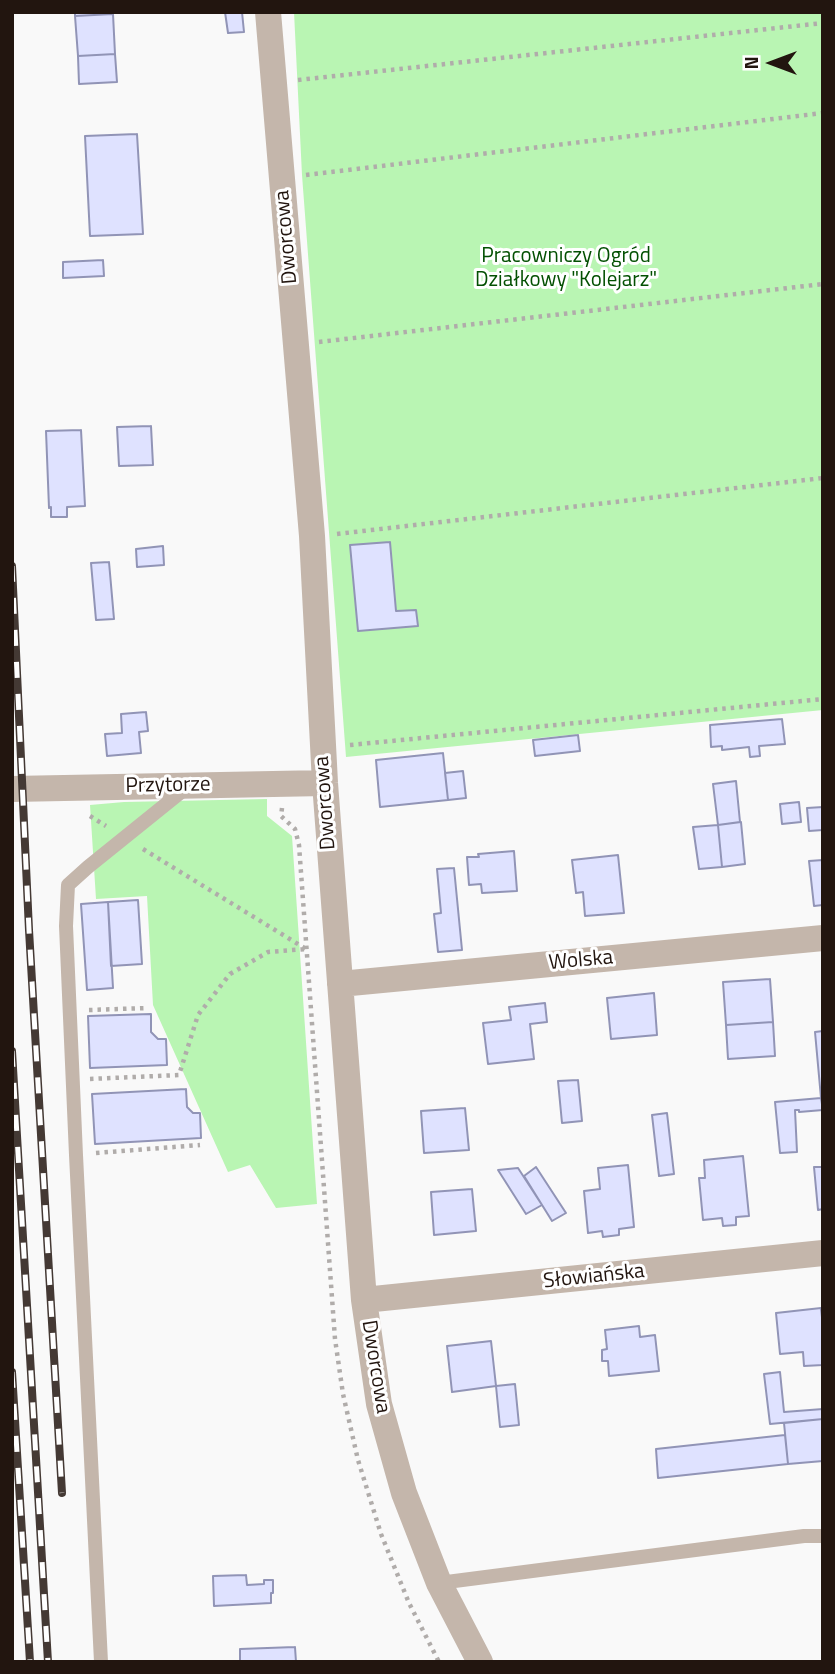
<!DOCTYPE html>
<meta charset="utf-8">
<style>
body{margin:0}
#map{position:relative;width:835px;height:1674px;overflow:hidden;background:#f9f9f9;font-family:"Titillium Web",sans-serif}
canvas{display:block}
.frame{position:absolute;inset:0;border:14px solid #22150f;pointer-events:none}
.north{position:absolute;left:737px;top:28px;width:70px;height:70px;-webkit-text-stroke:5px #fff;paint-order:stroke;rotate:270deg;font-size:19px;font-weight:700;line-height:28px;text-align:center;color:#22150f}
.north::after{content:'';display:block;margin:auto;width:24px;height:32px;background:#22150f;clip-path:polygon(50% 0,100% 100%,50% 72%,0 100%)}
</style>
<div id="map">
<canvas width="835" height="1674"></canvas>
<div class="frame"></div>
<div class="north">N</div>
</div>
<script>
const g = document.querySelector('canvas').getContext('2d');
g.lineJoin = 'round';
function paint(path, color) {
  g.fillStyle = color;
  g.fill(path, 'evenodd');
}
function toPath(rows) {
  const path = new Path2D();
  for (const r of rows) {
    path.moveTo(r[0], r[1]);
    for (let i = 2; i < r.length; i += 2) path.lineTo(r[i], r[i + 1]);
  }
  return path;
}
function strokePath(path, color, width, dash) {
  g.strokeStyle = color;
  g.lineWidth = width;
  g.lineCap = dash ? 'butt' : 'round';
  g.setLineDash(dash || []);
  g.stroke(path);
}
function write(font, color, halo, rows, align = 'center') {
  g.font = font + ' "Titillium Web",sans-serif';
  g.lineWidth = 6;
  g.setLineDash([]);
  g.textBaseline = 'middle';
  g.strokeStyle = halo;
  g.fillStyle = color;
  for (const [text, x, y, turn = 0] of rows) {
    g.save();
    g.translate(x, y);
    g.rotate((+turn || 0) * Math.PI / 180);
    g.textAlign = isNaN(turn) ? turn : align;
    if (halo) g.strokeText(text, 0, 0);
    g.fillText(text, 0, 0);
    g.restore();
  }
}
paint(toPath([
 [294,12,823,12,823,710,346,757,302,175],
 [267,799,267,816,292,836,317,1204,276,1208,250,1165,228,1172,153,1005,147,896,96,899,90,805,124,802]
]), '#b9f5b3');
const building = toPath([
 [75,12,113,12,113,14,75,16,75,12],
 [225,12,242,12,244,32,228,33,225,12],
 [113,14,115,54,78,56,75,16,113,14],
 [115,54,117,82,79,84,78,56,115,54],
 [137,134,143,234,90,236,85,136,137,134],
 [103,260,104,276,63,278,63,262,103,260],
 [151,426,153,465,119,466,117,427,151,426],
 [81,430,85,506,67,507,67,517,51,517,51,507,49,508,46,431,81,430],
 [390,542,396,611,416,610,418,626,358,631,350,545,390,542],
 [163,546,164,565,137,567,136,549,163,546],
 [109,562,114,619,96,620,91,563,109,562],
 [146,712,148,731,139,732,141,753,107,756,105,734,122,733,121,714,146,712],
 [782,719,785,744,759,746,760,756,750,757,749,747,722,750,722,746,711,747,710,725,782,719],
 [578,735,580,751,535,756,533,740,578,735],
 [443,753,448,800,380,807,376,760,443,753],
 [463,771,466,798,448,800,445,773,463,771],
 [736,781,740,822,718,825,713,784,736,781],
 [799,802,801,822,782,824,780,804,799,802],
 [823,807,823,830,809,831,807,808,823,807],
 [741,822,745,864,722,867,718,825,741,822],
 [718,825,722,867,699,869,693,827,718,825],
 [514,851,517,891,482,893,481,884,469,885,467,857,479,857,478,854,514,851],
 [618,855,624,913,585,916,583,892,576,893,572,860,618,855],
 [823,860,823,905,814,906,809,861,823,860],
 [454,868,462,950,438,952,434,914,441,913,437,869,454,868],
 [138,900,142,964,111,966,108,902,138,900],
 [108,902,113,988,87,990,81,904,108,902],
 [770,979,773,1022,726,1025,723,982,770,979],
 [654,993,657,1035,611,1039,607,998,654,993],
 [545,1003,547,1022,530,1024,534,1059,488,1064,483,1023,511,1020,509,1007,545,1003],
 [151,1014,151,1032,158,1039,166,1039,167,1065,90,1068,88,1016,151,1014],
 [773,1022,775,1056,728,1059,726,1025,773,1022],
 [823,1031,823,1098,821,1098,815,1032,823,1031],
 [578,1080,582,1121,562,1123,558,1081,578,1080],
 [186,1089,187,1107,193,1113,200,1113,201,1138,95,1144,92,1094,186,1089],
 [821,1098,823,1110,799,1112,799,1110,795,1110,797,1152,780,1153,775,1102,821,1098],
 [465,1108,469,1150,424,1153,421,1111,465,1108],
 [667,1113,674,1174,659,1176,652,1115,667,1113],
 [743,1156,749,1216,736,1217,736,1225,723,1226,722,1218,703,1220,699,1178,705,1178,704,1160,743,1156],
 [628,1165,634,1227,619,1229,619,1235,603,1237,602,1231,588,1233,584,1191,600,1189,598,1168,628,1165],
 [536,1167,566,1213,552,1221,524,1176,536,1167],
 [814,1167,823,1167,823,1209,818,1210,814,1167],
 [518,1168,542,1205,526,1214,498,1170,518,1168],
 [472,1189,476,1231,434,1235,431,1192,472,1189],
 [821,1308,823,1327,823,1365,804,1366,803,1352,780,1354,776,1313,821,1308],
 [639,1326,640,1337,655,1335,659,1371,609,1376,608,1361,602,1361,602,1350,607,1349,605,1330,639,1326],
 [491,1341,496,1386,452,1392,447,1346,491,1341],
 [780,1372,784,1412,823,1409,823,1419,770,1424,764,1374,780,1372],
 [515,1384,519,1425,500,1427,496,1386,515,1384],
 [823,1419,823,1461,788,1464,784,1423,823,1419],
 [785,1435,788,1464,658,1478,656,1449,785,1435],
 [246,1575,247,1585,264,1584,264,1580,273,1580,273,1593,271,1593,271,1603,214,1606,213,1576,246,1575],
 [295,1647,296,1662,240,1662,240,1649,295,1647]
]);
paint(building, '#dfe2ff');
strokePath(building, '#9194b6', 2);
strokePath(toPath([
 [298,80,823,23],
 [306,175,823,113],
 [319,342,823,284],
 [337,534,823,478],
 [350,745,823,699],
 [282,808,281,816,295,829,299,845,335,1339,343,1394,358,1460,381,1534,409,1603,439,1662],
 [90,816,106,826],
 [143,849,306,949],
 [89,1010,148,1008],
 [90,1079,179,1075,198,1015,230,974,268,952,306,949],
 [96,1153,200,1145]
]), '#b0acaa', 4.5, [3.5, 5]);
strokePath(toPath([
 [439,1583,804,1536,823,1536],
 [101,1662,76,1155,66,926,68,885,88,867,186,788]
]), '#c4b6ab', 14);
strokePath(toPath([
 [268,12,312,536,325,783,364,1300,379,1404,404,1493,439,1583,480,1662],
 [12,789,325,783],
 [340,984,823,938],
 [364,1300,823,1253]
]), '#c4b6ab', 26);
const rail = toPath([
 [12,566,29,930,62,1493],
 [12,1051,48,1662],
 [12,1372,30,1662]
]);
strokePath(rail, '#443934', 8);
strokePath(rail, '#fff', 5, [16]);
write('21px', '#22150f', '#fff', [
 ["Dworcowa",287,237,-95],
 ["Przytorze",168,786,-1],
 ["Dworcowa",326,803,-94],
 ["Wolska",581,961,-5],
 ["Słowiańska",594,1277,-6],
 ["Dworcowa",375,1367,81]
]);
write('21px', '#035002', '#fff', [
 ["Pracowniczy Ogród",566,257],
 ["Działkowy \"Kolejarz\"",566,281]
]);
</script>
